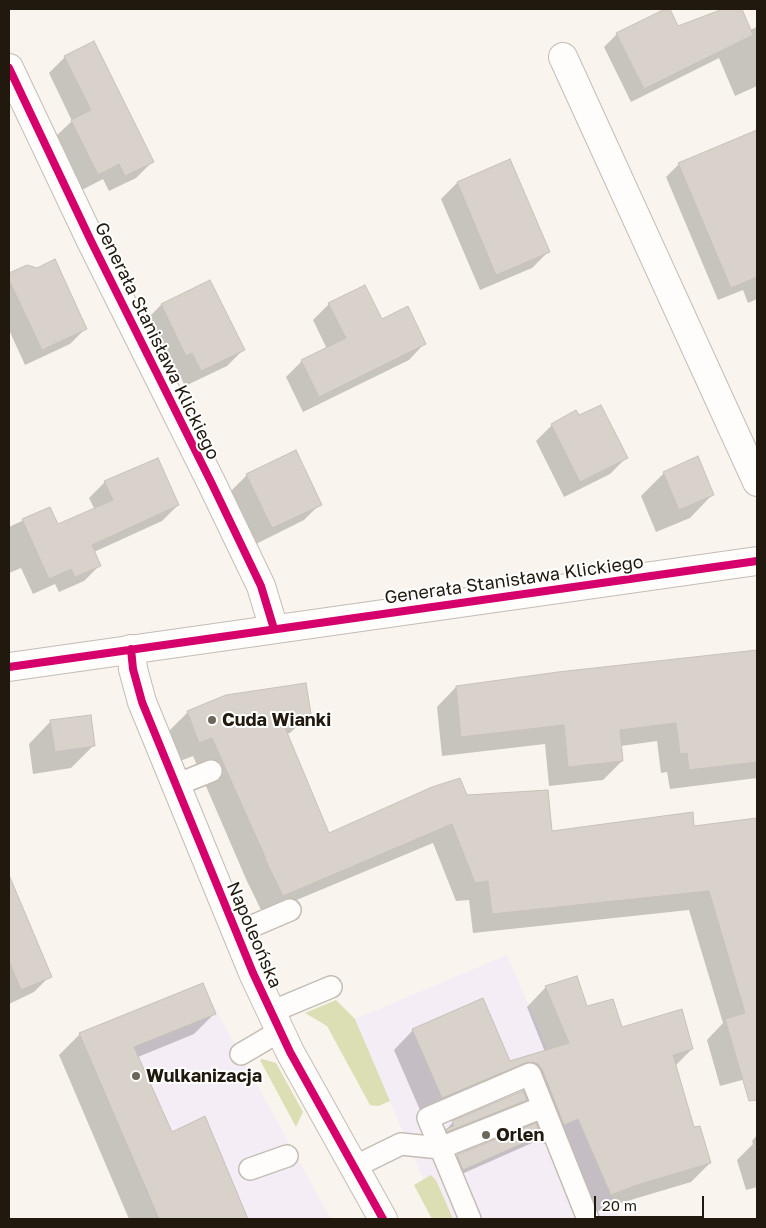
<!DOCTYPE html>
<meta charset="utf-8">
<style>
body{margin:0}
#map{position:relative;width:766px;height:1228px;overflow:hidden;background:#f9f4ed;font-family:"Golos Text",sans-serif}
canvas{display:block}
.frame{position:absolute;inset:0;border:10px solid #21190d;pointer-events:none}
.scale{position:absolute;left:594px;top:1196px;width:110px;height:22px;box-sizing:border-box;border:2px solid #21190d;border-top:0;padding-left:6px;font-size:15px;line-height:18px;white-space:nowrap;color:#21190d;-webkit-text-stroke:4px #fff;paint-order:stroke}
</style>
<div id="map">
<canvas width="766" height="1228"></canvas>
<div class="frame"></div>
<div class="scale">20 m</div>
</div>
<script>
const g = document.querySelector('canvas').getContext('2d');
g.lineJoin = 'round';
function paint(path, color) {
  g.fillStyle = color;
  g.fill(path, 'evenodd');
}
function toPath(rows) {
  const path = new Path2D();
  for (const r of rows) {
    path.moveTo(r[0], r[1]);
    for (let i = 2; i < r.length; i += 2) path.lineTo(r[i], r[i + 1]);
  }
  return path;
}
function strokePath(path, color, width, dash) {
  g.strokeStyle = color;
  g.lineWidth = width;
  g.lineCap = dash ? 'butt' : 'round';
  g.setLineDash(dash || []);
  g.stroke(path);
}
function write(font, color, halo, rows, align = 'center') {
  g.font = font + ' "Golos Text",sans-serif';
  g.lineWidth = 4;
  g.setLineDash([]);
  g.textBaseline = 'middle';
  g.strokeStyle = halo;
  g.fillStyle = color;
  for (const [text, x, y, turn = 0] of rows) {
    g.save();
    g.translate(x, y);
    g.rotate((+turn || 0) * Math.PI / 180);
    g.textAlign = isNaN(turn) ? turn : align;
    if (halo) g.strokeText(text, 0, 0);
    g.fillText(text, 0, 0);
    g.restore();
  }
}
paint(toPath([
 [507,955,621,1219,440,1219,355,1019],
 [201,983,331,1219,158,1219,79,1033]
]), '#f5edf6');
paint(toPath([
 [336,1000,355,1019,390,1101,378,1106,370,1105,327,1026,305,1013],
 [262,1059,276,1063,303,1112,296,1127,260,1060],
 [431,1175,436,1180,453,1219,432,1219,414,1185]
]), '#dcdeb3');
paint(toPath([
 [668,9,678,28,727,9,741,9,750,30,757,27,757,86,735,96,719,58,631,102,604,47,617,34],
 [65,57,152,162,136,178,109,191,103,179,82,190,55,137,72,121,49,73],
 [757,131,757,299,748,303,743,290,718,300,666,177,679,164],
 [509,161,548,252,532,268,480,290,441,199,457,183],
 [27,266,86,328,70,344,25,365,9,330,9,274],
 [209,281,243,350,227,366,185,386,176,368,170,371,145,321,161,305],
 [329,304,381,321,424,344,409,360,303,412,286,377,302,361,327,349,313,320],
 [579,417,626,458,610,474,564,497,536,441,552,425],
 [664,473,712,495,690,518,656,532,641,496],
 [247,475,320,504,304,520,256,544,231,491],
 [105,482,178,505,162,521,94,552,100,565,84,581,59,592,55,584,33,594,21,568,9,573,9,527,49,508,57,526,95,510,89,498],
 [757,651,757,778,670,789,667,772,661,773,657,741,621,746,622,761,603,780,549,786,545,744,442,756,437,707,456,687,559,673],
 [188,712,310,714,290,733,286,734,328,835,466,796,551,832,693,827,757,820,757,1076,720,1086,707,1040,723,1023,689,910,473,933,469,900,456,901,433,843,263,914,246,879,193,756,180,761,168,732],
 [51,721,94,745,71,768,33,774,29,744],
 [25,917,50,976,34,992,9,1004,9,925],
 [546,987,586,1008,621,1029,692,1049,675,1066,693,1129,710,1163,691,1182,614,1205,591,1214,558,1138,544,1144,540,1134,532,1143,455,1177,450,1164,458,1156,537,1124,526,1099,517,1108,439,1138,453,1122,524,1092,518,1083,423,1117,394,1050,413,1030,510,1062,545,1052,527,1007],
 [214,1014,194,1034,138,1057,171,1134,204,1118,247,1219,129,1219,59,1055,80,1034],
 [757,1135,757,1187,746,1190,737,1160,753,1144,752,1141]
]), '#0003');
const building = toPath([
 [665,9,670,9,678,26,723,9,742,9,753,35,644,89,616,33,665,9],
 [94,41,154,162,125,176,119,164,98,175,71,120,91,110,64,56,94,41],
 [757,130,757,277,731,288,678,163,757,130],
 [510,159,550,252,496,275,457,182,510,159],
 [55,259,87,329,42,350,9,280,9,273,27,265,37,268,55,259],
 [210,280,245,350,201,371,192,353,186,356,161,304,210,280],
 [365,285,382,319,408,306,426,344,319,397,301,360,346,338,328,303,365,285],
 [601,405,628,458,580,482,551,424,576,410,579,415,601,405],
 [296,450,322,505,272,528,246,474,296,450],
 [698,456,714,495,679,510,663,472,698,456],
 [158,458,179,505,92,545,101,566,75,577,71,569,49,579,22,519,50,507,58,524,113,500,104,481,158,458],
 [757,650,757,762,689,770,687,753,680,754,676,723,620,730,623,761,568,767,564,725,461,737,456,686,558,672,757,650],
 [306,683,311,714,281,718,329,833,432,787,460,778,467,795,548,790,552,831,693,812,694,826,757,818,757,1100,749,1101,725,1019,745,1013,709,891,492,914,488,881,475,883,452,824,283,896,265,859,266,859,212,738,199,743,187,711,226,695,306,683],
 [91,715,95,746,55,752,50,720,91,715],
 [9,875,52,977,21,990,9,961,9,875],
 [577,976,587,1006,613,999,622,1027,682,1009,693,1049,673,1055,694,1127,700,1126,711,1163,634,1186,611,1195,578,1119,564,1125,542,1069,538,1064,532,1062,525,1063,442,1098,412,1029,483,998,510,1061,569,1043,545,986,577,976],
 [203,983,216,1014,134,1047,172,1132,205,1116,248,1219,159,1219,79,1033,203,983],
 [523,1091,527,1100,447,1132,446,1129,454,1126,452,1121,523,1091],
 [536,1123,541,1135,463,1170,457,1155,536,1123]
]);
paint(building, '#d9d2ca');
strokePath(building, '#c8c1b9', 1);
const service = toPath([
 [176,785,211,771],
 [236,933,290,910],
 [271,1012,331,987],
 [241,1054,280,1031],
 [354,1167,401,1144,440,1148,543,1107],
 [250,1169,287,1156],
 [470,1219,428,1118,530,1074,588,1219]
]);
const minor = toPath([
 [563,57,757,482],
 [9,68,91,241,212,484,261,586,274,629],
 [131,649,133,669,142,702,253,973,290,1052,383,1219]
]);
const tertiary = toPath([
 [9,667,757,561]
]);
strokePath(service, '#c4bdb4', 24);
strokePath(minor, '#c4bdb4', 30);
strokePath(tertiary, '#c4bdb4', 30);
strokePath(service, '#fefdfc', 21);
strokePath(minor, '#fefdfc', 28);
strokePath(tertiary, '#fefdfc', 28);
strokePath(toPath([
 [9,68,91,241,212,484,261,586,274,629],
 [131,649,133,669,142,702,253,973,290,1052,383,1219],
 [9,667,757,561]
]), '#d6006c', 8);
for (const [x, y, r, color] of [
 [212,720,5,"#6d665b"],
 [136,1076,5,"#6d665b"],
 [486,1135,5,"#6d665b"]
]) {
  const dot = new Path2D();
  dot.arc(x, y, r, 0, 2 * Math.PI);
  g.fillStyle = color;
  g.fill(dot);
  strokePath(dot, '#fff', 2);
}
write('18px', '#21190d', '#fff', [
 ["Generała Stanisława Klickiego",157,341,64],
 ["Generała Stanisława Klickiego",514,580,-8],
 ["Napoleońska",254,935,67]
]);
write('bold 18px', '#21190d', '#fff', [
 ["Cuda Wianki",222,720],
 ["Wulkanizacja",146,1076],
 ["Orlen",496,1135]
], 'left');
</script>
